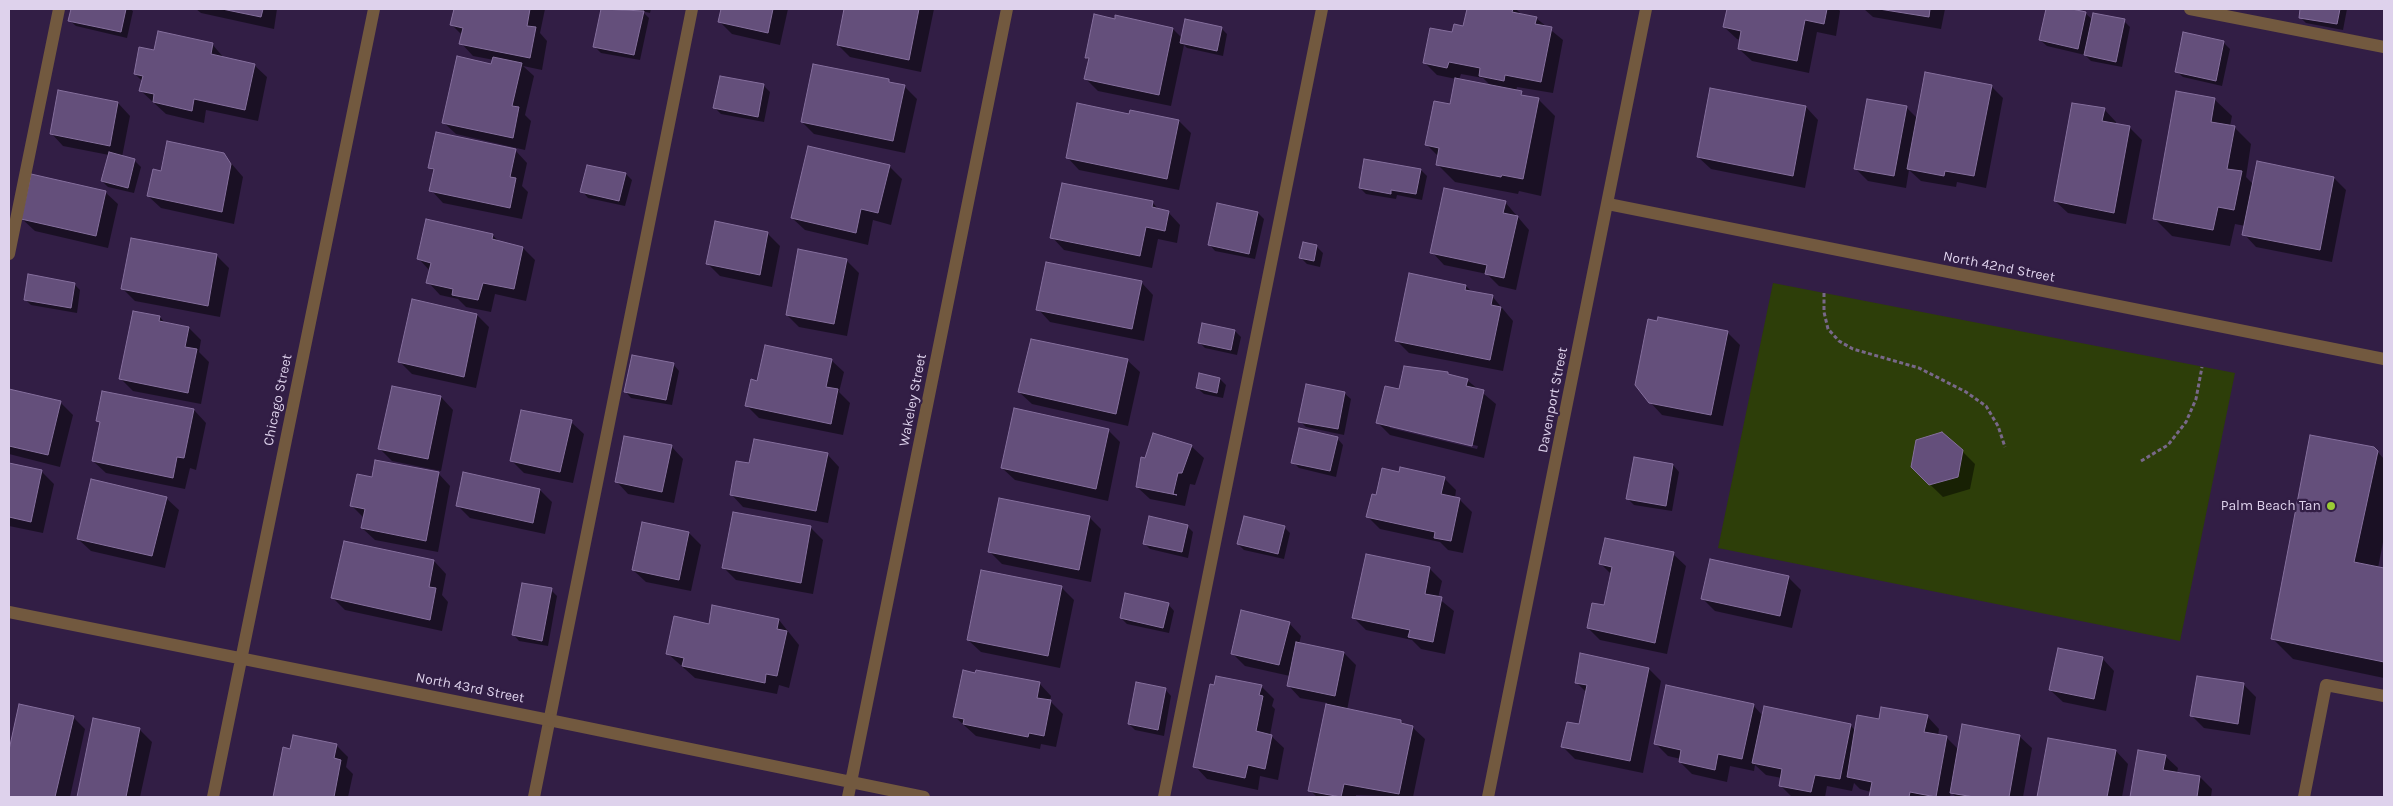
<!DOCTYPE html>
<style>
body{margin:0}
#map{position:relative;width:2393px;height:806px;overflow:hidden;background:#321e45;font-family:Karla,sans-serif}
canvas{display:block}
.frame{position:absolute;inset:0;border:10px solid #ded2ec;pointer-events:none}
</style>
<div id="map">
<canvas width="2393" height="806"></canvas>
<div class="frame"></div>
</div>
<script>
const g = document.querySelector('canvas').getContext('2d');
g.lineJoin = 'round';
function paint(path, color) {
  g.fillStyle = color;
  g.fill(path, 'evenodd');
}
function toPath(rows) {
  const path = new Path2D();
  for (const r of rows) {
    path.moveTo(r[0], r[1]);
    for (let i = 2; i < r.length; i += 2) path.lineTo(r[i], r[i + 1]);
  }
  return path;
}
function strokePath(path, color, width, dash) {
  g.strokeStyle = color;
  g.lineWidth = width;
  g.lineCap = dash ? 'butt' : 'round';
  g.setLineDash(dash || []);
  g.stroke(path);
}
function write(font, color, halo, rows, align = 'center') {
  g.font = font + ' Karla,sans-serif';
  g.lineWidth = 4.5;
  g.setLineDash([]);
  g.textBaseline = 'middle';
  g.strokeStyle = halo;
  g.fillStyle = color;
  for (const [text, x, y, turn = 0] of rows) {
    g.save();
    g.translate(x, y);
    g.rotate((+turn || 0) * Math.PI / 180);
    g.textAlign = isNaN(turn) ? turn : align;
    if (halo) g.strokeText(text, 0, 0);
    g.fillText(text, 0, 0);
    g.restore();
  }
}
paint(toPath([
 [1773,283,2235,373,2180,641,1718,548]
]), '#2d3e09');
paint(toPath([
 [72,9,130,9,133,11,127,38,76,26,69,20],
 [196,9,277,9,274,29,201,13],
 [455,9,545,9,540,33,547,41,542,70,523,66,534,76,525,115,531,121,525,150,456,134,443,122,492,66,494,60,473,56,461,43,463,36,452,25],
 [602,9,651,9,650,13,642,11,649,18,640,60,601,53,594,46],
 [722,9,788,9,780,45,732,34,719,21],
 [845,9,934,9,921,72,850,57,838,45],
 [1468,9,1516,9,1522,15,1536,18,1563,40,1553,93,1517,87,1516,91,1526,97,1538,99,1555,116,1541,196,1519,191,1518,194,1455,182,1438,165,1439,157,1427,145,1451,106,1456,79,1437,75,1424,62,1453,34,1464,28],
 [1461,74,1483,78,1491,86,1459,80],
 [1728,9,1838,9,1840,11,1836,36,1817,32,1809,73,1752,61,1739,49,1741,40,1737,39,1724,27],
 [1864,9,1945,9,1941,29,1873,17],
 [2047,9,2066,9,2085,13,2093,20,2124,21,2130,27,2122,67,2091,61,2085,55,2047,46,2040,40],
 [2301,9,2347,9,2343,30,2306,23,2300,17],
 [1221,28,1227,34,1223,56,1187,48,1184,45,1171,106,1098,91,1085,78,1089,61,1086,57,1173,29,1182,38],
 [2184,34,2224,43,2230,49,2222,86,2183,77,2176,71],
 [212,44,224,58,254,65,267,77,258,121,206,110,204,123,166,114,141,91,143,82,135,74,155,51],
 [888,81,892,84,904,86,917,99,905,153,814,134,802,122],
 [764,86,770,92,764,122,721,114,715,108],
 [1991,86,2003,98,1986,188,1957,182,1956,187,1921,181,1909,170,1906,188,1868,181,1855,168,1906,107,1918,119],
 [2214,99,2232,116,2230,126,2234,127,2251,144,2246,177,2253,184,2258,163,2334,178,2346,190,2332,262,2256,247,2244,234,2245,226,2235,224,2230,246,2172,236,2155,219],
 [118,103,130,116,122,157,135,161,141,167,134,193,108,187,102,181,109,155,63,146,51,133],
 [1806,107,1818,120,1805,188,1711,169,1698,157],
 [2104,109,2116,122,2116,125,2129,127,2142,140,2126,224,2068,213,2055,201],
 [1130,115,1179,121,1191,133,1179,190,1079,170,1067,157],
 [515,150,527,163,522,186,528,192,522,219,443,203,431,190,434,172,430,167],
 [224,155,243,177,234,224,161,208,148,196,162,172],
 [1365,160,1421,170,1427,176,1422,200,1397,195,1396,199,1366,194,1360,188],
 [889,166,902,179,891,225,873,220,868,245,805,230,792,218],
 [626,174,632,180,625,206,588,198,582,191],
 [105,192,118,204,108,248,35,231,22,219],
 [1152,202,1160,211,1168,212,1180,225,1177,243,1158,239,1152,268,1064,250,1052,237],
 [1505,202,1529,230,1516,290,1499,286,1487,274,1444,265,1432,252],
 [1258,213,1264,219,1255,259,1215,251,1209,244],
 [767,233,780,246,772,287,720,276,708,264],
 [492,235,500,242,523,248,535,260,526,301,495,294,491,312,466,307,458,299,440,295,428,282,430,271,419,259],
 [132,240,217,256,229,268,220,317,135,301,123,289],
 [1317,247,1323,253,1320,267,1307,264,1301,258],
 [846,260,859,273,847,336,799,327,787,315],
 [1141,282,1153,295,1144,341,1050,322,1038,309],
 [74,284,80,290,77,313,31,305,25,299],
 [1466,286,1472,292,1492,296,1513,321,1503,371,1409,353,1396,340],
 [134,312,160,317,166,324,189,328,201,340,199,352,209,362,201,404,133,391,121,379],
 [477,315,489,327,476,388,412,374,400,362],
 [1203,325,1235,331,1241,337,1237,355,1205,348,1199,342],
 [1727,332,1740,345,1723,426,1662,415,1650,402],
 [831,360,844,372,839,392,850,403,843,435,759,418,747,406,758,382],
 [1127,360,1140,372,1128,426,1032,404,1019,392],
 [673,364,679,371,672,405,631,398,625,391],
 [1428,369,1467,380,1496,404,1484,458,1390,435,1378,423,1400,391,1427,372],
 [1390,426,1478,446,1477,449,1390,428],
 [1200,375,1220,379,1226,385,1223,398,1204,394,1197,388],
 [393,388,441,397,453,410,441,471,392,461,380,449],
 [9,390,60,402,73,415,60,467,9,454],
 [1344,393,1351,399,1344,435,1306,427,1300,421],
 [194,410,206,423,196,470,190,468,185,489,106,473,93,461,101,424,97,420],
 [571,422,584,434,573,483,524,473,511,460],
 [1108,430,1120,442,1108,501,1015,480,1002,468],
 [1337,438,1343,445,1336,477,1299,468,1293,462],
 [671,446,683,459,674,503,628,494,616,481],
 [1191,446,1204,458,1195,485,1190,484,1185,506,1150,499,1137,487],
 [2374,448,2384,459,2384,537,2378,568,2384,569,2384,678,2293,659,2272,638],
 [1962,451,1975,464,1970,489,1943,497,1912,467],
 [827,454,839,467,828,523,743,507,731,494,750,465],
 [9,464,41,471,54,484,43,533,9,526],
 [1673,465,1679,472,1672,511,1634,505,1628,499],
 [438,473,450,486,438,552,375,540,362,528,364,518,352,506,373,478],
 [1400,473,1444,478,1456,490,1455,498,1459,499,1472,512,1463,553,1448,550,1440,542,1380,529,1368,517,1377,497],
 [540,490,552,502,545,534,470,518,457,505],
 [166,498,179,510,165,568,91,551,78,539],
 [1089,517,1101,529,1091,582,1002,564,990,552],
 [1187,526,1193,532,1188,558,1150,549,1144,543],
 [1284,527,1290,533,1284,559,1244,550,1238,544],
 [811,528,823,540,813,594,736,580,724,568],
 [689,533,701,545,691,591,646,582,633,570],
 [1673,554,1686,566,1667,654,1600,640,1588,628,1605,607,1612,575,1600,563],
 [434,561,446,574,442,595,448,602,442,631,345,610,333,598],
 [1711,561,1789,578,1801,590,1792,628,1715,611,1703,599],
 [1429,568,1442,581,1438,598,1454,611,1445,654,1421,649,1412,640,1366,630,1354,618],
 [1061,587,1074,600,1060,668,981,652,968,640],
 [551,590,557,596,548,646,519,641,513,634],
 [1168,604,1174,611,1169,633,1127,624,1121,618],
 [779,620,799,645,789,688,779,685,777,694,695,678,667,653,710,625],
 [1289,623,1301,636,1299,644,1344,653,1356,665,1347,710,1401,721,1405,725,1412,727,1425,739,1413,797,1356,795,1356,797,1317,797,1310,790,1327,703,1300,698,1288,685,1290,676,1245,666,1232,653],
 [2102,658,2114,671,2106,711,2063,702,2050,690],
 [1649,669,1661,681,1643,773,1575,759,1563,747,1580,725,1587,693,1576,682],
 [2198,677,2244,685,2256,697,2250,735,2204,728,2192,716],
 [1039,683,1051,696,1050,701,1063,714,1056,747,1041,744,1040,749,976,736,955,717],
 [1261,686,1274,699,1272,706,1275,709,1270,735,1284,748,1278,780,1260,776,1258,790,1207,779,1195,766],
 [1165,689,1171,696,1164,736,1135,730,1129,724],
 [20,705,73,717,85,729,70,797,9,797,9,755],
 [1753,705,1763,716,1850,725,1856,731,1880,720,1927,716,1939,729,1938,736,1946,737,1959,750,2019,736,2032,748,2023,797,1956,797,1951,792,1950,797,1870,797,1871,792,1860,789,1854,783,1852,791,1827,786,1825,797,1792,797,1780,785,1782,778,1766,775,1755,765,1754,771,1730,766,1727,782,1692,774,1680,762,1681,759,1668,756,1655,743],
 [94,720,139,729,152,742,140,797,78,797],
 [2049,740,2116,751,2128,764,2122,797,2038,797],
 [336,745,348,757,346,767,353,774,348,797,274,797,284,749,291,750],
 [2139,751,2165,756,2178,768,2177,773,2200,777,2212,789,2211,797,2131,797]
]), '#0007');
const building = toPath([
 [71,9,126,9,121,32,68,21,71,9],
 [222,9,263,9,261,17,222,9],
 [454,9,530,9,527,26,536,27,530,58,459,44,463,28,450,25,454,9],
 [601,9,644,11,634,55,593,47,601,9],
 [721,9,773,9,768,33,718,22,721,9],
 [844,9,919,9,909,60,837,45,844,9],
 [1467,9,1513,9,1512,12,1537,17,1535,24,1552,27,1541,82,1505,75,1504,81,1479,76,1480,68,1449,62,1447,68,1423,63,1430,28,1452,32,1454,24,1463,26,1467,9],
 [1727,9,1827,9,1824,24,1805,20,1797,61,1738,49,1741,31,1723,27,1727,9],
 [1879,9,1930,9,1929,17,1879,9],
 [2046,9,2072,9,2086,12,2078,49,2039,40,2046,9],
 [2300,9,2340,9,2337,24,2299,18,2300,9],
 [2093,13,2125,19,2116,62,2084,55,2093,13],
 [1094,14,1115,19,1115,15,1173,28,1159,95,1084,79,1089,58,1085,58,1094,14],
 [1185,19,1222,27,1217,51,1180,43,1185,19],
 [158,31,213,43,211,54,255,64,245,110,194,99,192,111,153,102,154,94,139,91,143,76,134,74,139,47,154,50,158,31],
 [2183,32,2224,41,2216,81,2175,72,2183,32],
 [457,56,491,64,493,57,522,63,512,106,519,107,513,138,442,123,457,56],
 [813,64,889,79,889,82,905,85,893,141,801,122,813,64],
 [1925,72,1992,85,1974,176,1945,171,1944,176,1907,169,1925,72],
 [720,76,764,84,758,117,713,108,720,76],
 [1455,78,1522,91,1521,95,1539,98,1523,179,1502,175,1501,177,1436,165,1439,148,1425,145,1434,101,1450,104,1455,78],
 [1710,88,1806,106,1793,176,1697,157,1710,88],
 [58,90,118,102,110,146,50,134,58,90],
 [2176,91,2215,98,2211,122,2235,126,2227,169,2242,171,2234,210,2218,207,2213,230,2153,219,2176,91],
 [1867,99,1907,106,1894,176,1854,169,1867,99],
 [1077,103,1129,114,1130,110,1179,120,1167,179,1066,158,1077,103],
 [2072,103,2105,108,2102,121,2130,126,2114,213,2054,201,2072,103],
 [436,132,516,149,510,177,516,178,510,208,429,191,434,169,428,168,436,132],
 [167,141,224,153,231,164,222,212,147,196,153,169,161,171,167,141],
 [808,146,890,165,878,213,861,209,856,233,791,218,808,146],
 [109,152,135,159,128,188,101,181,109,152],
 [1364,159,1421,169,1416,194,1391,190,1391,194,1359,188,1364,159],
 [2257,161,2334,177,2320,250,2242,235,2257,161],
 [587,165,626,173,619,201,580,192,587,165],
 [31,174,106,191,96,236,21,219,31,174],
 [1062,183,1153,201,1152,207,1169,211,1165,231,1146,227,1140,256,1050,238,1062,183],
 [1444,188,1506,201,1503,213,1518,216,1504,278,1485,274,1487,265,1430,253,1444,188],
 [1217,203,1258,212,1249,254,1208,245,1217,203],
 [426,219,493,234,492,239,523,247,514,289,483,283,478,300,452,295,453,289,426,283,431,263,417,259,426,219],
 [715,221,768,232,760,275,706,264,715,221],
 [131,238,217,254,208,306,121,289,131,238],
 [1303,242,1317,245,1314,261,1299,258,1303,242],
 [798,249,847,259,834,324,786,315,798,249],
 [1046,262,1142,281,1132,329,1036,310,1046,262],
 [1409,273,1466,285,1465,290,1493,295,1491,305,1501,307,1490,360,1395,341,1409,273],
 [28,274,75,283,71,308,24,300,28,274],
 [412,299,477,314,464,377,398,362,412,299],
 [133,311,160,316,159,321,189,327,185,347,197,349,188,393,119,379,133,311],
 [1658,317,1728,331,1711,415,1649,403,1635,385,1648,319,1657,321,1658,317],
 [1202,323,1235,330,1231,350,1198,343,1202,323],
 [1031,339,1128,359,1116,414,1018,392,1031,339],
 [765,345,832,359,826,387,838,389,831,424,745,406,751,379,757,381,765,345],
 [632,355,674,363,666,400,624,392,632,355],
 [1404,366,1448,372,1448,374,1468,379,1466,386,1484,390,1472,446,1376,423,1385,386,1399,389,1404,366],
 [1199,373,1220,378,1217,393,1196,388,1199,373],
 [1306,384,1345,392,1338,429,1298,422,1306,384],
 [392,386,441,396,428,459,378,449,392,386],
 [9,389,61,401,48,455,9,446,9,389],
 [102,391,194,409,184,458,177,457,173,478,92,461,100,422,96,421,102,391],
 [1014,408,1109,429,1096,489,1001,468,1014,408],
 [521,410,572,420,560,472,510,461,521,410],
 [1299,428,1338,437,1330,471,1291,463,1299,428],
 [1942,432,1963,450,1958,477,1929,485,1911,467,1916,440,1942,432],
 [1153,433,1192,445,1182,473,1178,473,1173,494,1177,495,1136,487,1141,457,1145,458,1153,433],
 [2310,435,2374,447,2378,451,2354,562,2384,568,2384,662,2271,639,2310,435],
 [624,436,672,445,662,492,615,482,624,436],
 [754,439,828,453,816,511,730,495,736,461,749,463,754,439],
 [1634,457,1673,464,1666,506,1626,499,1634,457],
 [375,460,439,472,426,541,361,528,365,509,350,506,357,474,372,477,375,460],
 [9,463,42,470,31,522,9,517,9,463],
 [1400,467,1445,477,1441,494,1460,498,1451,541,1434,538,1435,532,1366,517,1372,494,1376,495,1382,468,1399,472,1400,467],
 [463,472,540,489,533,523,456,506,463,472],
 [91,479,167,497,152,556,77,539,91,479],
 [999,498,1090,516,1079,570,988,552,999,498],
 [733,512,811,526,801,583,722,568,733,512],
 [1149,516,1188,525,1182,552,1143,544,1149,516],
 [1244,516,1285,526,1278,554,1237,544,1244,516],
 [642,522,689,532,679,580,632,570,642,522],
 [1605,538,1674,552,1655,643,1587,628,1592,603,1604,605,1612,567,1599,564,1605,538],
 [344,541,434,560,429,587,436,588,430,620,331,598,344,541],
 [1366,554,1430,567,1425,594,1442,597,1433,642,1408,637,1410,630,1352,618,1366,554],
 [1710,559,1789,576,1780,616,1701,599,1710,559],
 [981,570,1062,586,1048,656,967,640,981,570],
 [522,583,552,588,542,641,512,635,522,583],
 [1125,593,1169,603,1163,628,1120,618,1125,593],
 [712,605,779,619,777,629,787,631,777,676,766,674,765,683,682,666,684,658,666,654,674,616,709,624,712,605],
 [1241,610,1290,622,1279,665,1231,654,1241,610],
 [1296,642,1344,652,1335,696,1287,686,1296,642],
 [2058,648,2103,657,2094,699,2049,690,2058,648],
 [1580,653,1649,668,1630,761,1561,747,1567,722,1579,724,1587,685,1575,683,1580,653],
 [963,670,975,673,976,670,1040,682,1037,698,1051,700,1044,736,1029,733,1028,737,963,724,964,719,953,717,963,670],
 [1216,676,1262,685,1259,695,1263,696,1256,731,1272,735,1265,769,1248,765,1245,778,1193,767,1210,684,1214,685,1216,676],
 [2197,676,2244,683,2238,724,2190,716,2197,676],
 [1136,682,1166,688,1158,730,1128,724,1136,682],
 [1666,685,1754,704,1742,759,1718,754,1715,770,1679,762,1681,750,1654,744,1666,685],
 [19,704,74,716,55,797,9,797,9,750,19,704],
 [1326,704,1401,720,1401,723,1413,726,1399,794,1344,784,1341,797,1308,791,1326,704],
 [1764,706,1851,724,1840,779,1815,775,1811,792,1779,786,1782,769,1752,763,1764,706],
 [1881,707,1928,715,1924,732,1947,736,1936,797,1910,792,1909,797,1869,797,1872,782,1847,777,1857,715,1879,719,1881,707],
 [93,718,140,728,126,797,77,797,93,718],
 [1962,724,2020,735,2009,797,1974,797,1950,793,1962,724],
 [293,735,337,744,334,758,341,760,334,797,273,797,283,747,290,749,293,735],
 [2048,738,2116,750,2107,797,2037,797,2048,738],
 [2138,750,2166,755,2163,770,2200,776,2197,797,2130,797,2138,750]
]);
paint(building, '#644f7b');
strokePath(building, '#856f9d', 1);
strokePath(toPath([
 [1824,293,1824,312,1828,329,1839,341,1853,349,1919,368,1966,392,1986,406,1998,426,2005,447],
 [2141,461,2168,445,2186,422,2196,399,2202,367]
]), '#786889', 3, [4, 2.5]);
strokePath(toPath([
 [2190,9,2384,47],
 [9,254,59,9],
 [534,797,692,9],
 [1164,797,1322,9],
 [2304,797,2326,685,2384,696]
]), '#72593f', 12);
strokePath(toPath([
 [1608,204,2384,359],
 [9,612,549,720,924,797],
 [213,797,374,9],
 [848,797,1007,9],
 [1488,797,1646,9]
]), '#72593f', 12);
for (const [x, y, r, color] of [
 [2331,506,5,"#9acb34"]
]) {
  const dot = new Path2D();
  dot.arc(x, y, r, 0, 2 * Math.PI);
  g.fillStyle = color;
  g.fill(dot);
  strokePath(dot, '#321e45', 2);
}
write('14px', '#ded2ec', '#321e45', [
 ["North 42nd Street",1999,267,11],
 ["Chicago Street",278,400,-78],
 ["Wakeley Street",913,400,-79],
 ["Davenport Street",1553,400,-79],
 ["North 43rd Street",470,688,11]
]);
write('14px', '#ded2ec', '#321e45', [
 ["Palm Beach Tan",2321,506]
], 'right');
</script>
